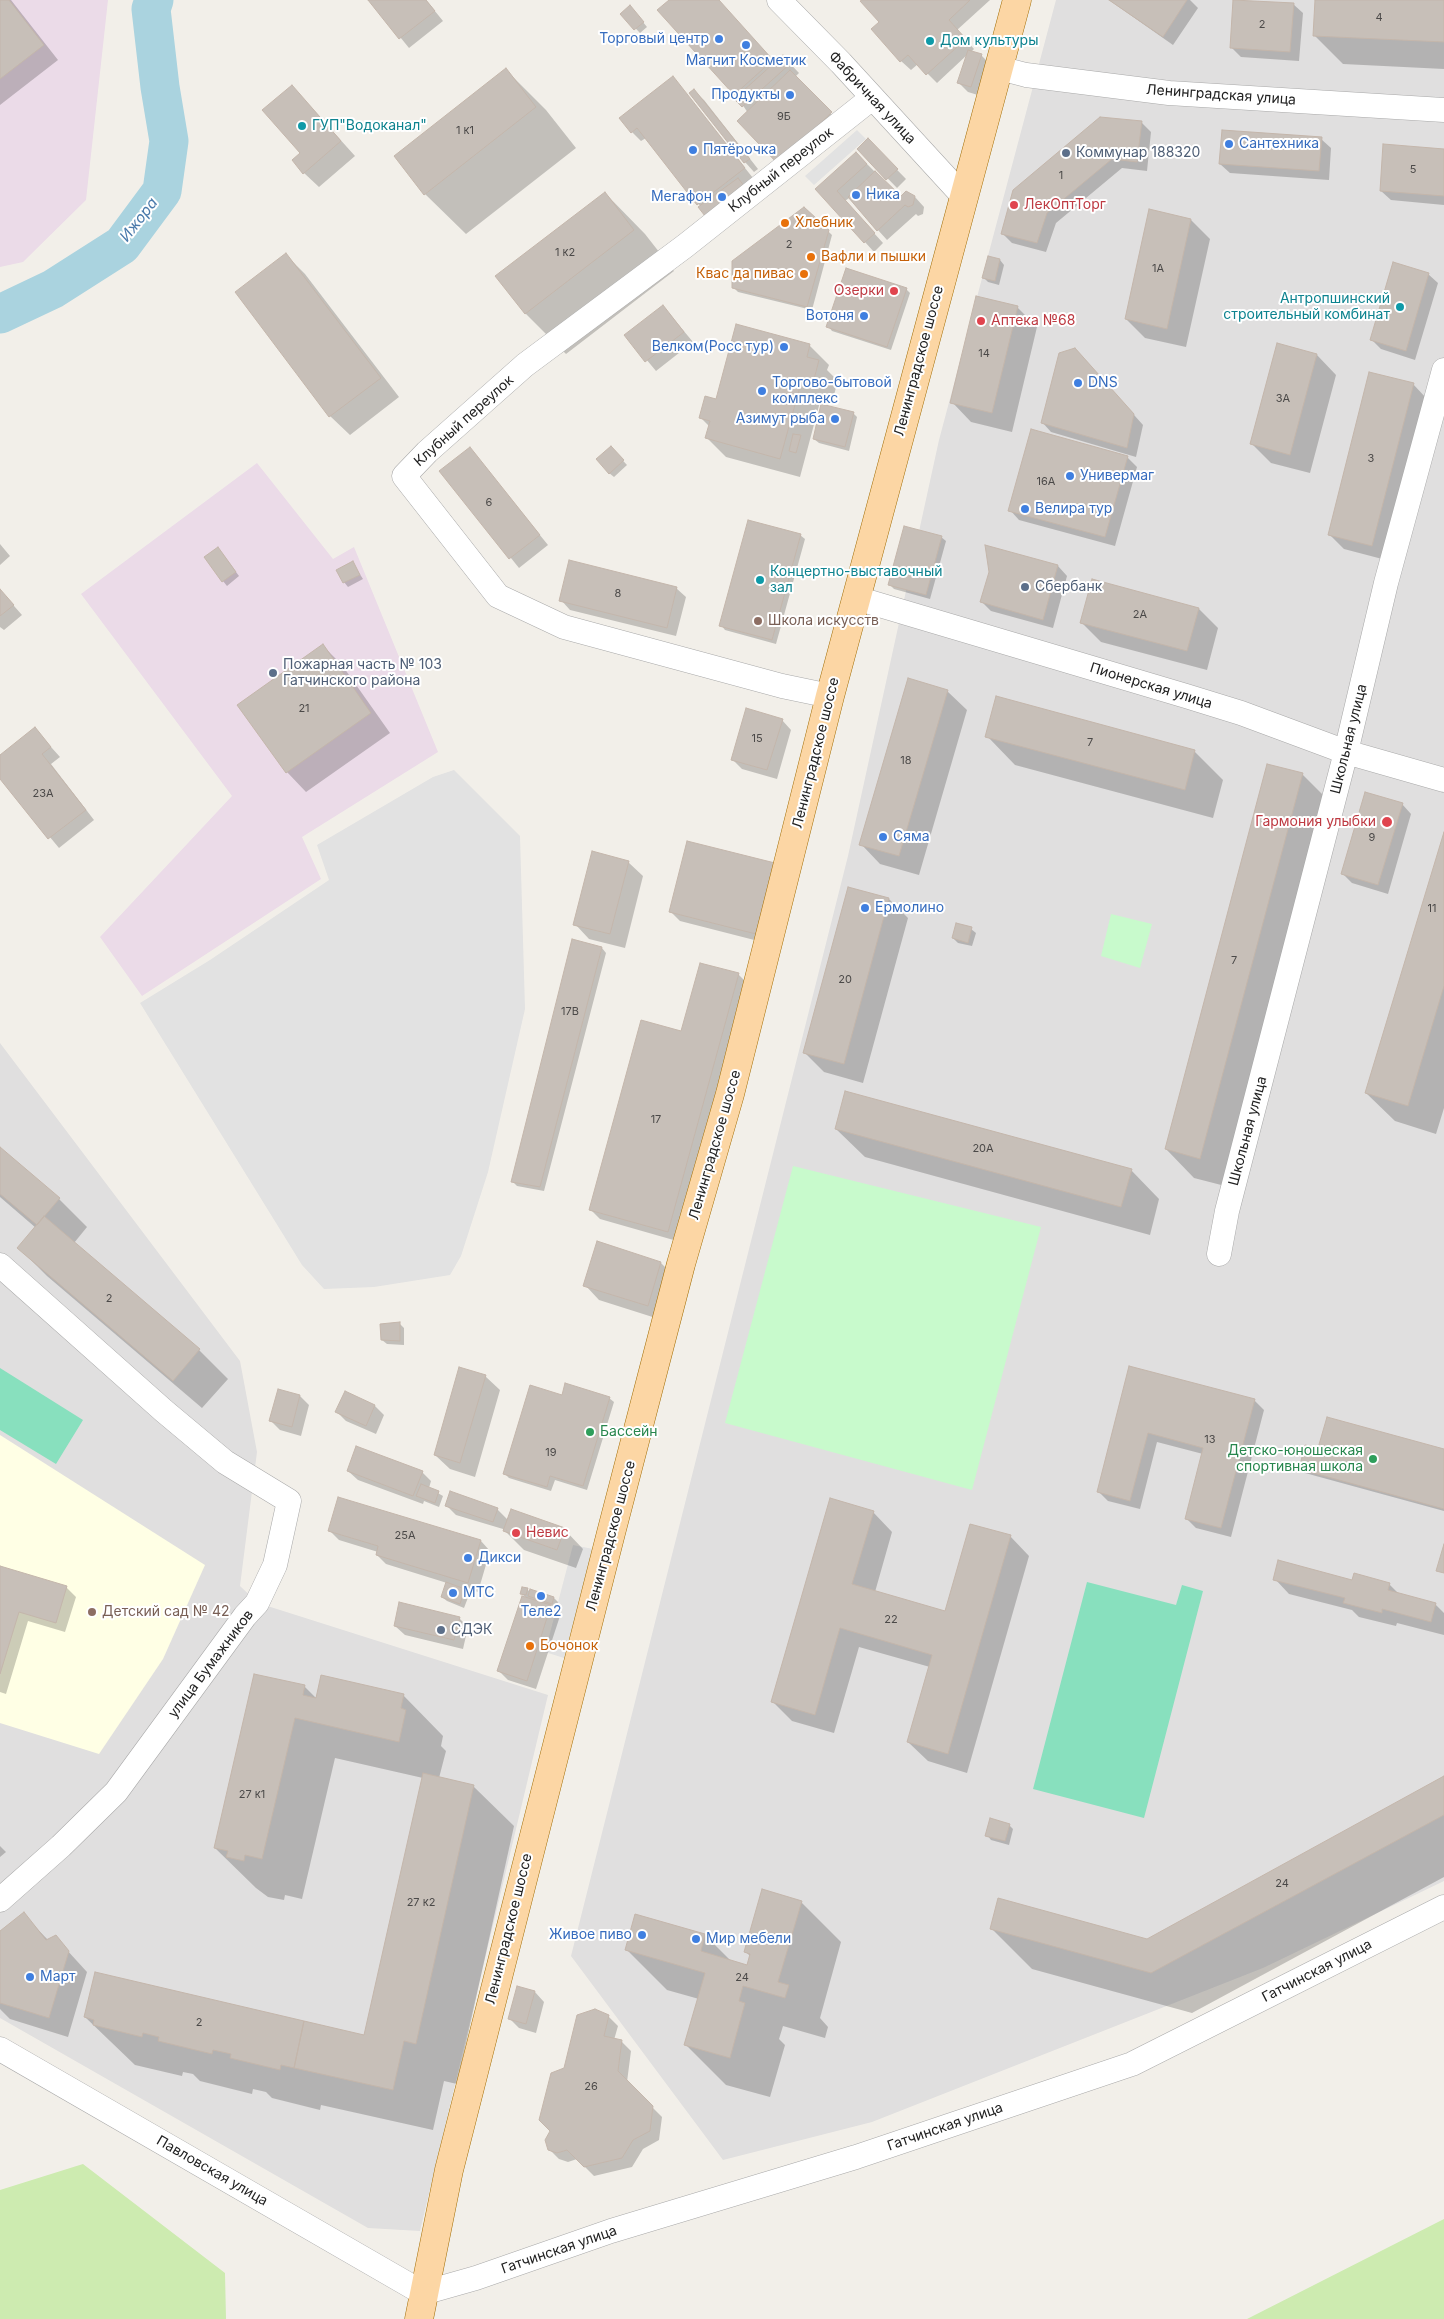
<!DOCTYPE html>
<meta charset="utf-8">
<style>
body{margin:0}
canvas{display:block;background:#f2efe9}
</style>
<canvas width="1444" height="2319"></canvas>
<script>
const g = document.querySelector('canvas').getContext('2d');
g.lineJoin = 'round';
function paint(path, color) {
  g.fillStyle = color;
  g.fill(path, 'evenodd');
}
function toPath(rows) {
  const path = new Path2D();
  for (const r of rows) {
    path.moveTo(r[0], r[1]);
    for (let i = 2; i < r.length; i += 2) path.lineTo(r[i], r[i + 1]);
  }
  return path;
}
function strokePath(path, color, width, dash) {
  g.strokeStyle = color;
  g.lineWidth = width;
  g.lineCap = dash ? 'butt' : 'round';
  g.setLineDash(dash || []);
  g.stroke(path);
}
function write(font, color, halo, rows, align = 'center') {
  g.font = font + ' Inter,sans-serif';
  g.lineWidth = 4;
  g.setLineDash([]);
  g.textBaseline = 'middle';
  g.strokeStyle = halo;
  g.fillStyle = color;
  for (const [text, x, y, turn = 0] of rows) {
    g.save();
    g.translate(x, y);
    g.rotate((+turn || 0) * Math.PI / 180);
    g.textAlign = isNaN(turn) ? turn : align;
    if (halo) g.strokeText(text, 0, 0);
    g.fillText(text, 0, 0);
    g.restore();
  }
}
paint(toPath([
 [1056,0,1444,0,1444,1881,1263,1968,872,2122,723,2160,571,1956,848,856,939,440],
 [0,1043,240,1361,257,1452,240,1586,258,1603,548,1695,420,2231,368,2228,0,2018]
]), '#e0dfdf');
paint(toPath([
 [0,0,108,0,86,200,23,262,0,267],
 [257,463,333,559,354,547,438,752,302,837,321,879,142,996,100,937,232,796,81,594]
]), '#ebdbe8');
paint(toPath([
 [0,1435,205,1565,163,1659,99,1754,0,1723]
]), '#ffffe5');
paint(toPath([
 [83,2164,225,2273,226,2319,0,2319,0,2190],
 [1444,2219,1444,2319,1247,2319]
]), '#cdebb0');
paint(toPath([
 [1111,914,1152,924,1140,968,1101,956],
 [793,1166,1041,1227,972,1490,725,1423]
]), '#c8facc');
paint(toPath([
 [0,1368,83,1420,56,1464,0,1430],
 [1087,1582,1176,1605,1182,1585,1203,1591,1144,1818,1033,1789]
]), '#88e0be');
paint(toPath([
 [857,130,866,139,814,185,805,176],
 [454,770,520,836,525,1009,488,1172,461,1256,450,1275,374,1287,324,1289,302,1265,140,1003,210,960,329,880,317,845,433,777],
 [573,1545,593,1549,564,1658,545,1652]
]), '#e2e2e2');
paint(toPath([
 [0,0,11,0,58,60,0,105],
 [370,0,426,0,443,21,409,48],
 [671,0,717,0,775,64,783,56,799,73,795,77,835,118,784,167,738,98,659,10],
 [864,0,990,0,957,30,974,49,971,52,981,55,991,65,981,96,968,92,959,83,967,55,937,83,918,64,911,70,901,61,881,22],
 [1109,0,1190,0,1198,8,1173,45],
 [1316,0,1444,0,1444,69,1343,64,1314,35],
 [1293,4,1303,13,1299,61,1241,57,1231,47],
 [634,11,647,27,640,33,622,14],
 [506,70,546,110,576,148,466,234,425,194],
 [673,78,753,178,743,186,701,207,646,138,641,141,632,132],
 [292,86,355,156,319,187,304,173],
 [694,91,704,100,758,169,754,172,745,162],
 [1101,118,1142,123,1151,132,1147,171,1122,168,1056,223,1046,252,1012,243,1002,233],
 [1321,139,1331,148,1329,180,1230,173,1220,164],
 [868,140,906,179,897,188,859,149],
 [1444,150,1444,205,1391,200,1381,191],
 [866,163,901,198,915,197,924,207,923,214,918,216,916,214,887,240,849,198,845,201,883,243,874,252,817,189],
 [605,193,645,234,674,271,566,354,525,313],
 [804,208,832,235,812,310,738,292,734,288],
 [1150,211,1191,220,1210,239,1186,347,1145,338,1126,319],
 [286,255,305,274,399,397,350,435,330,416],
 [989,257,1000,260,1004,265,999,285,988,282,984,278],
 [1428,274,1438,283,1415,360,1381,349,1372,340],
 [906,289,910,293,891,350,832,331,828,326],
 [663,306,693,342,656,371,626,335],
 [1017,307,1037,327,1012,432,971,422,952,402],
 [809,345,829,365,827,370,838,381,831,405,820,402,800,477,726,457,707,438,710,427,701,418],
 [1317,355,1336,375,1310,473,1271,463,1251,443],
 [1084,359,1143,425,1136,457,1051,432,1042,422],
 [1413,384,1427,399,1386,560,1344,549,1329,534],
 [853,413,857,417,849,451,819,443,814,439],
 [1032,430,1128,458,1137,467,1115,546,1019,520,1010,510],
 [470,449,548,545,519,568,441,471],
 [615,452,627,465,614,477,609,473],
 [800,535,805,539,776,644,725,630,721,625],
 [941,537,946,541,930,599,894,589,890,585],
 [0,544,10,556,0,565],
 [986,546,1058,566,1067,576,1053,628,991,611,982,602,990,572],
 [222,553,239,576,227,586,223,581],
 [352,562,363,579,348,587,344,582],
 [676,588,686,597,676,636,570,610,561,600],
 [0,590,22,615,4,630,0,627],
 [1199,609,1218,628,1207,670,1101,642,1081,622],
 [323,646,342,665,390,733,306,792,287,772],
 [947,691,967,710,919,875,880,864,861,844],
 [997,698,1195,752,1223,780,1213,818,1015,765,987,736],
 [782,720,791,730,777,779,742,769,732,759],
 [35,729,60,757,51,764,94,820,59,848,0,777,0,757],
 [1302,774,1331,803,1229,1187,1194,1178,1166,1149],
 [1402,804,1411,814,1388,894,1352,883,1342,873],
 [1444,836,1444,1108,1436,1134,1395,1121,1366,1093],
 [688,842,766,943,680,921,671,912],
 [628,862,643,876,625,948,589,939,575,924],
 [889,899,908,918,863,1083,824,1072,804,1052],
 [971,929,976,933,972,946,958,943,953,938],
 [602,948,606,953,544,1191,517,1186,513,1182],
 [738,974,748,984,677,1241,600,1219,590,1209,682,1032],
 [836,1129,1131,1170,1159,1199,1150,1235,865,1157],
 [0,1148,59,1199,87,1227,74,1243,199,1350,228,1379,202,1408,47,1276,19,1248,36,1228,0,1197],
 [598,1243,661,1263,675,1277,662,1320,599,1300,585,1285],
 [399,1323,404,1328,404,1345,387,1344,382,1340],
 [1130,1368,1254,1400,1264,1410,1231,1537,1196,1528,1186,1518,1203,1454,1157,1442,1140,1509,1108,1501,1098,1491],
 [485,1376,500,1390,475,1477,450,1469,435,1455],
 [300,1396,309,1405,301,1436,280,1430,270,1420],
 [563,1396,609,1398,614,1402,587,1490,555,1480,551,1491,509,1478,504,1473],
 [375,1406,384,1415,376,1434,346,1421,337,1412],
 [1319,1450,1444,1450,1444,1511,1305,1473,1300,1469],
 [348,1471,422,1472,431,1481,429,1488,443,1496,439,1507,424,1501,423,1504,358,1480],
 [339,1498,481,1541,490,1551,478,1592,461,1587,469,1595,464,1608,447,1601,442,1597,447,1583,386,1564,377,1555,378,1552,339,1540,330,1531],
 [447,1506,497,1509,508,1520,564,1529,583,1549,576,1568,524,1550,503,1529,456,1515],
 [873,1512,892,1532,875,1592,945,1613,1010,1536,1029,1556,967,1773,928,1761,908,1742,930,1667,859,1647,834,1733,792,1721,773,1702],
 [0,1567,66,1587,76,1597,65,1632,28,1621,6,1694,0,1692],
 [1275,1579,1389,1584,1400,1595,1435,1604,1444,1613,1444,1635,1397,1623,1396,1626,1359,1617,1352,1610,1289,1594],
 [527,1589,530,1592,554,1598,558,1602,557,1607,549,1605,560,1616,536,1689,508,1680,499,1671,526,1598,522,1594],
 [459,1618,468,1627,463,1649,405,1635,395,1626],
 [304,1686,317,1699,403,1695,443,1736,441,1746,446,1751,439,1778,473,1786,514,1826,457,2084,444,2081,433,2130,321,2105,320,2110,272,2098,266,2092,253,2089,252,2094,200,2081,193,2074,183,2072,182,2076,135,2065,85,2017,365,2036,423,1778,335,1758,302,1899,285,1895,284,1900,268,1897,256,1888,215,1848],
 [1444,1777,1444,1877,1192,2013,1032,1969,991,1928,1147,1941],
 [1009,1825,1013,1829,1009,1845,991,1840,987,1835],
 [0,1846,6,1852,0,1857],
 [801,1902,841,1942,820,2018,828,2027,825,2038,783,2026,779,2039,785,2045,770,2097,726,2085,686,2045,699,1999,667,1990,627,1950,636,1916,705,1935,731,1961,748,1966,751,1957,745,1951],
 [23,1914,48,1940,55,1937,87,1972,68,2037,10,2019,0,2009,0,1932],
 [535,1992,544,2002,536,2033,519,2028,510,2019],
 [608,2016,618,2026,614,2040,622,2042,631,2051,627,2082,662,2117,659,2140,643,2149,632,2167,594,2176,577,2159,568,2162,559,2159,549,2149,565,2069]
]), '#0003');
strokePath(toPath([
 [0,314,53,289,122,245,162,191,169,141,160,87,151,9,154,0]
]), '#aad3df', 39);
const building = toPath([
 [0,0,9,0,44,45,0,79,0,0],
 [368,0,426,0,435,11,399,39,368,0],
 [669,0,719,0,773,60,734,95,657,10,669,0],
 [862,0,970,0,949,20,966,39,926,75,908,55,900,62,871,29,879,22,860,1,862,0],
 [1109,0,1187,0,1163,37,1109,0],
 [1233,0,1294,3,1290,52,1230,48,1233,0],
 [1315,0,1444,0,1444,42,1313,36,1315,0],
 [630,5,644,22,634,30,620,14,630,5],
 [968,50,982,54,971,87,957,83,968,50],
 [783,55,791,63,742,107,734,99,783,55],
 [506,68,536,107,424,195,394,156,506,68],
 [790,70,832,112,778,164,737,121,790,70],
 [673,76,745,168,697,205,637,128,631,133,619,118,673,76],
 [292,85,341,141,303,174,292,160,300,153,262,110,292,85],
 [694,89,750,159,744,163,689,93,694,89],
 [1100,117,1142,121,1137,162,1112,159,1047,213,1037,243,1001,234,1013,190,1100,117],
 [1222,130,1322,137,1319,171,1219,164,1222,130],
 [868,138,898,169,886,180,857,149,868,138],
 [1383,144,1444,149,1444,196,1380,191,1383,144],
 [856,152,867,164,837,191,875,233,864,243,815,189,856,152],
 [875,171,901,196,906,191,915,196,913,205,908,207,905,205,877,231,848,197,875,171],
 [738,178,745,187,705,216,698,207,738,178],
 [605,192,634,230,525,314,495,276,605,192],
 [804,207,829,230,807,307,732,288,732,261,804,207],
 [1149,209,1191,219,1167,329,1125,319,1149,209],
 [286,253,381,378,329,417,235,292,286,253],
 [988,256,1000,259,995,281,982,278,988,256],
 [1393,262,1429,273,1406,351,1370,340,1393,262],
 [846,268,907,288,887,347,826,327,846,268],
 [976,296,1018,306,992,413,950,403,976,296],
 [663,305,684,332,645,362,624,335,663,305],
 [736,324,810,344,807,357,819,360,812,387,801,383,780,459,705,438,710,421,699,418,705,396,716,399,736,324],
 [1277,343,1317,354,1290,455,1250,444,1277,343],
 [1075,348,1134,414,1127,448,1041,423,1059,353,1075,348],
 [1369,372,1414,383,1372,546,1328,535,1369,372],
 [821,404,854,412,845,447,813,439,821,404],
 [1031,429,1128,456,1105,537,1008,511,1031,429],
 [793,434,801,435,796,453,789,451,793,434],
 [611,446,624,460,609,474,596,459,611,446],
 [470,447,540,535,509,559,439,471,470,447],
 [748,520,801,534,772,640,719,626,748,520],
 [904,526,942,536,926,595,888,585,904,526],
 [985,545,1058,565,1043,620,980,602,989,572,985,545],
 [218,547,236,572,222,582,204,557,218,547],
 [569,560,677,587,667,628,559,601,569,560],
 [353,561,360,575,343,583,336,570,353,561],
 [1092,579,1199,608,1187,651,1080,623,1092,579],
 [0,589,14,605,0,616,0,589],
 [323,644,371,713,286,773,237,705,323,644],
 [908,678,948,690,899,856,859,845,908,678],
 [996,696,1195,750,1185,790,985,737,996,696],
 [746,708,783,719,767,770,731,760,746,708],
 [35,727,51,747,42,754,86,810,48,839,0,779,0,755,35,727],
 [1267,764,1303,773,1200,1159,1165,1149,1267,764],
 [1365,792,1403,803,1378,885,1341,874,1365,792],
 [1444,832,1444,986,1408,1106,1365,1093,1444,832],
 [687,841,775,863,756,934,669,912,687,841],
 [592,851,629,861,610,934,573,925,592,851],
 [848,887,889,898,844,1064,803,1053,848,887],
 [956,923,972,927,968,943,952,938,956,923],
 [572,939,602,947,540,1187,511,1182,572,939],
 [700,963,739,973,668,1232,589,1210,641,1020,681,1031,700,963],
 [845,1091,1132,1169,1121,1207,835,1129,845,1091],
 [0,1147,60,1198,37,1225,0,1194,0,1147],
 [44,1216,200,1349,173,1381,17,1248,44,1216],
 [597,1241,661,1262,648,1306,583,1286,597,1241],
 [400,1322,400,1341,381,1340,380,1324,400,1322],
 [1129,1366,1255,1399,1221,1528,1185,1519,1203,1448,1148,1433,1130,1501,1097,1492,1129,1366],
 [459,1367,486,1375,460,1463,434,1455,459,1367],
 [565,1383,610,1397,583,1486,550,1476,547,1487,503,1474,530,1385,562,1395,565,1383],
 [278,1389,300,1395,292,1427,269,1421,278,1389],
 [345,1391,375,1405,366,1426,335,1412,345,1391],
 [1327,1417,1444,1449,1444,1509,1299,1469,1305,1445,1318,1448,1327,1417],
 [356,1446,423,1471,413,1496,347,1471,356,1446],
 [421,1484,439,1491,435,1503,416,1496,421,1484],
 [450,1491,498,1508,493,1522,445,1506,450,1491],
 [338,1497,481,1540,468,1583,376,1555,378,1546,328,1531,338,1497],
 [830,1498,874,1511,852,1584,945,1611,970,1524,1011,1535,948,1754,907,1742,932,1655,840,1628,815,1715,771,1702,830,1498],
 [511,1509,565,1528,557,1550,503,1531,511,1509],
 [1444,1544,1444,1573,1436,1571,1444,1544],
 [1278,1560,1352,1580,1354,1573,1390,1583,1388,1590,1436,1603,1431,1622,1382,1609,1382,1613,1343,1603,1345,1598,1273,1580,1278,1560],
 [0,1566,67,1586,56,1623,19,1612,0,1674,0,1566],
 [446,1582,465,1589,460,1604,441,1597,446,1582],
 [522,1587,528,1588,526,1595,520,1594,522,1587],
 [530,1589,554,1597,552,1604,528,1596,530,1589],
 [522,1596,551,1605,527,1681,497,1671,522,1596],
 [399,1602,460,1617,454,1640,394,1626,399,1602],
 [254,1674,305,1685,303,1695,316,1698,321,1675,404,1694,401,1708,406,1710,399,1742,295,1718,262,1859,245,1855,244,1861,226,1857,228,1851,214,1848,254,1674],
 [423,1773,474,1785,416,2044,404,2041,393,2090,294,2068,304,2021,364,2035,423,1773],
 [1444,1776,1444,1815,1151,1973,990,1929,998,1898,1147,1939,1444,1776],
 [990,1818,1010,1824,1005,1841,985,1836,990,1818],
 [762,1889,802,1901,778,1982,789,1985,785,1998,743,1986,739,2001,745,2003,730,2058,684,2045,705,1973,625,1950,635,1914,705,1934,701,1951,747,1965,750,1954,744,1952,762,1889],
 [24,1912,46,1940,56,1935,69,1951,49,2018,0,2003,0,1931,24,1912],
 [95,1972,304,2021,294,2068,281,2065,280,2070,230,2058,231,2054,213,2050,212,2054,158,2041,159,2037,143,2033,142,2037,93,2025,94,2020,84,2017,95,1972],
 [517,1986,535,1991,526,2024,508,2019,517,1986],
 [595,2009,609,2015,604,2036,622,2040,618,2071,653,2106,650,2131,633,2140,622,2158,584,2167,567,2150,557,2153,548,2150,545,2140,550,2131,539,2120,551,2073,564,2068,577,2015,595,2009]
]);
paint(building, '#c7bfb8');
strokePath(building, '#c4b6ab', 1);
const minor = toPath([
 [779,0,841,63,963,196],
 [999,68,1026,75,1169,93,1444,110],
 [856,598,1186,696,1241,713,1346,752,1444,780],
 [830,696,782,686,564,627,498,596,404,476,427,452,525,365,685,246,872,98],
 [1219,1254,1227,1211,1346,752,1386,583,1444,370],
 [0,1265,164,1411,225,1462,289,1501,275,1565,257,1603,245,1616,116,1792,61,1846,0,1900],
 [0,2049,423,2293,476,2278,611,2231,856,2157,1132,2064,1444,1907]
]);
const major = toPath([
 [419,2319,449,2170,611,1533,681,1264,730,1094,830,696,1017,0]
]);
strokePath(minor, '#a9a9a9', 25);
strokePath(major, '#a06b00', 29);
strokePath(minor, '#fff', 24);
strokePath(major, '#fcd6a4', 28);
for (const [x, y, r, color] of [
 [719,39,5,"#3f7fe0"],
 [930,41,5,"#0f9aa8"],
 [746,45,5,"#3f7fe0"],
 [790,95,5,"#3f7fe0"],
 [302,126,5,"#0f9aa8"],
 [1229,144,5,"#3f7fe0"],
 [693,150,5,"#3f7fe0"],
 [1066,153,5,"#5c6f8a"],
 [856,195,5,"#3f7fe0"],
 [722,197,5,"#3f7fe0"],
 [1014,205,5,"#e0444e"],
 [785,223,5,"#e8710a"],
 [811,257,5,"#e8710a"],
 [804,274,5,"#e8710a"],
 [894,291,5,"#e0444e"],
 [1400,307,5,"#0f9aa8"],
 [864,316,5,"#3f7fe0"],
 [981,321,5,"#e0444e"],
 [784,347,5,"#3f7fe0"],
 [1078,383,5,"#3f7fe0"],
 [762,391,5,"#3f7fe0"],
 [835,419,5,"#3f7fe0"],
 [1070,476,5,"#3f7fe0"],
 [1025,509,5,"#3f7fe0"],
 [760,580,5,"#0f9aa8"],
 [1025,587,5,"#5c6f8a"],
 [758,621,5,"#8d6e63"],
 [273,673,5,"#5c6f8a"],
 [1387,822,6,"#e0444e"],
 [883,837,5,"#3f7fe0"],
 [865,908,5,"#3f7fe0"],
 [590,1432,5,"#2e9e5b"],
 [1373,1459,5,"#2e9e5b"],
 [516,1533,5,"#e0444e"],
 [468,1558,5,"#3f7fe0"],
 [453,1593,5,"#3f7fe0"],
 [541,1596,5,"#3f7fe0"],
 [92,1612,5,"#8d6e63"],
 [441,1630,5,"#5c6f8a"],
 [530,1646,5,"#e8710a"],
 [642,1935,5,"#3f7fe0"],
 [696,1939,5,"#3f7fe0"],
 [30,1977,5,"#3f7fe0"]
]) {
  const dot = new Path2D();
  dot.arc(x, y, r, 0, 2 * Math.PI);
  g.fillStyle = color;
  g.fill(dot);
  strokePath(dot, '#fff', 2);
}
write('11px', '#4b4948', null, [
 ["4",1379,18],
 ["2",1262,25],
 ["9Б",784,117],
 ["1 к1",465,131],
 ["5",1413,170],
 ["1",1061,176],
 ["2",789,245],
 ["1 к2",565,253],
 ["1А",1158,269],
 ["14",984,354],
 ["3А",1283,399],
 ["3",1371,459],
 ["16А",1046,482],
 ["6",489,503],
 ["8",618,594],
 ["2А",1140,615],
 ["21",304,709],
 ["15",757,739],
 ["7",1090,743],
 ["18",906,761],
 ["23А",43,794],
 ["9",1372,838],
 ["11",1432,909],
 ["7",1234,961],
 ["20",845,980],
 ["17В",570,1012],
 ["17",656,1120],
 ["20А",983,1149],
 ["2",109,1299],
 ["13",1210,1440],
 ["19",551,1453],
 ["25А",405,1536],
 ["22",891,1620],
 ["27 к1",252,1795],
 ["24",1282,1884],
 ["27 к2",421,1903],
 ["24",742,1978],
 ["2",199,2023],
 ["26",591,2087]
]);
write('14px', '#366cbe', '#fff', [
 ["Торговый центр",709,39,"right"],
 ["Магнит Косметик",746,61,"center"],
 ["Продукты",780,95,"right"],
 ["Сантехника",1239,144],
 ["Пятёрочка",703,150],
 ["Ника",866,195],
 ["Мегафон",712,197,"right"],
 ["Вотоня",854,316,"right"],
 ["Велком(Росс тур)",774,347,"right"],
 ["Торгово-бытовой",772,383],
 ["комплекс",772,399],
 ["DNS",1088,383],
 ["Азимут рыба",825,419,"right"],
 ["Универмаг",1080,476],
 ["Велира тур",1035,509],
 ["Сяма",893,837],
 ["Ермолино",875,908],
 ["Дикси",478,1558],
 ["МТС",463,1593],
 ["Теле2",541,1612,"center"],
 ["Живое пиво",632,1935,"right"],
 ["Мир мебели",706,1939],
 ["Март",40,1977]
], 'left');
write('14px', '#0d838f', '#fff', [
 ["Дом культуры",940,41],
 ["ГУП\"Водоканал\"",312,126],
 ["Антропшинский",1390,299,"right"],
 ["строительный комбинат",1390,315,"right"],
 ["Концертно-выставочный",770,572],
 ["зал",770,588]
], 'left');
write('14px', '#222', '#fff', [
 ["Ленинградская улица",1221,95,4],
 ["Фабричная улица",872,98,47],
 ["Клубный переулок",781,170,-38],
 ["Ленинградское шоссе",919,361,-75],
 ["Клубный переулок",464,421,-42],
 ["Пионерская улица",1151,686,17],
 ["Школьная улица",1349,739,-76],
 ["Ленинградское шоссе",816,753,-76],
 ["Школьная улица",1248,1131,-75],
 ["Ленинградское шоссе",715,1145,-74],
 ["Ленинградское шоссе",611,1536,-75],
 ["улица Бумажников",211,1664,-53],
 ["Ленинградское шоссе",509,1929,-76],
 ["Гатчинская улица",1317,1971,-27],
 ["Гатчинская улица",945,2127,-19],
 ["Павловская улица",212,2171,30],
 ["Гатчинская улица",559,2250,-19]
]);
write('14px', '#4e5e75', '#fff', [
 ["Коммунар 188320",1076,153],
 ["Сбербанк",1035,587],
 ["Пожарная часть № 103",283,665],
 ["Гатчинского района",283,681],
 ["СДЭК",451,1630]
], 'left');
write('14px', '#be3a42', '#fff', [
 ["ЛекОптТорг",1024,205],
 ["Озерки",884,291,"right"],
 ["Аптека №68",991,321],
 ["Гармония улыбки",1376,822,"right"],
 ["Невис",526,1533]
], 'left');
write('14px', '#c56008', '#fff', [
 ["Хлебник",795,223],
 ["Вафли и пышки",821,257],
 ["Квас да пивас",794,274,"right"],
 ["Бочонок",540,1646]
], 'left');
write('14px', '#785e54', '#fff', [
 ["Школа искусств",768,621],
 ["Детский сад № 42",102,1612]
], 'left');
write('14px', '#27864d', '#fff', [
 ["Бассейн",600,1432],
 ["Детско-юношеская",1363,1451,"right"],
 ["спортивная школа",1363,1467,"right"]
], 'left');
write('italic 15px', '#4a7aab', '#fff', [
 ["Ижора",139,220,-52]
]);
</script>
